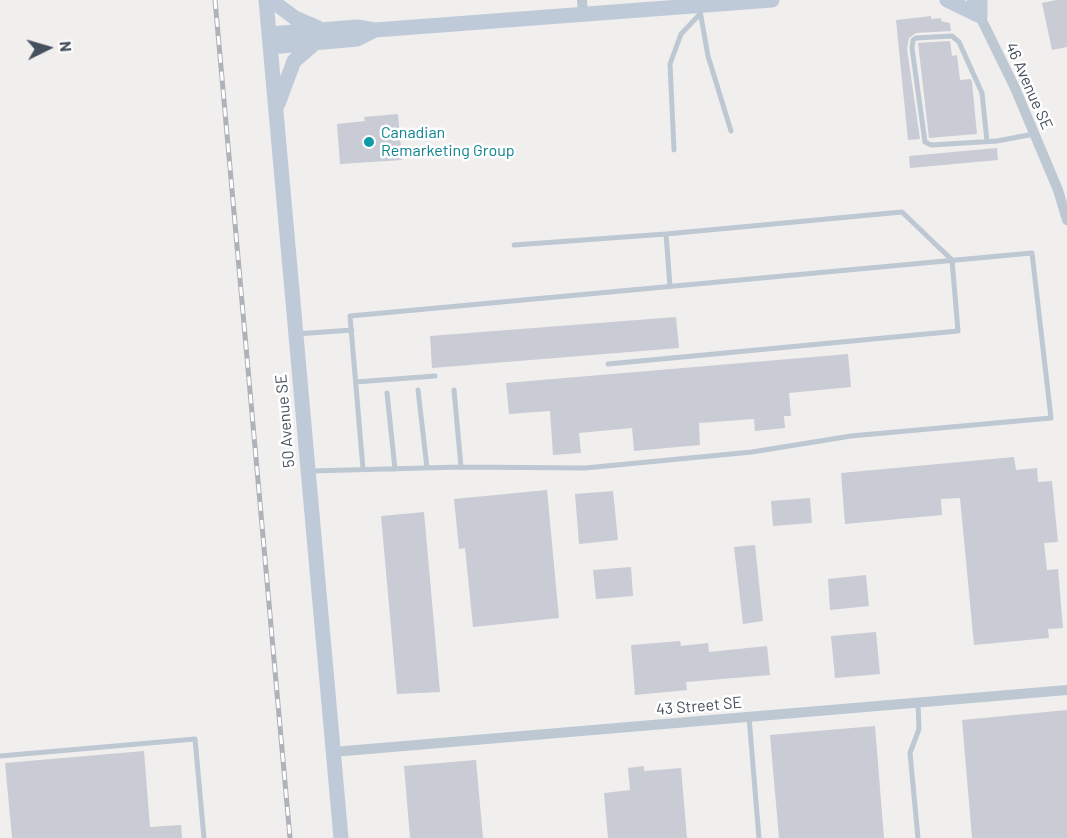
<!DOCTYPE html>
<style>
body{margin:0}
#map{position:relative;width:1067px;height:838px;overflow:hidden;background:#f1eeee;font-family:Barlow,sans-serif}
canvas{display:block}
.north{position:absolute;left:18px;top:18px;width:60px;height:60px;-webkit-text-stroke:4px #fff;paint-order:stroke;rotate:85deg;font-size:16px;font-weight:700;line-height:24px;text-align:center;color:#45505d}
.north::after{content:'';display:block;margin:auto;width:21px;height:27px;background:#45505d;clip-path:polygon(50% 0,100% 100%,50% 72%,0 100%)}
</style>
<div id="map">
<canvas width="1067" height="838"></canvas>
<div class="north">N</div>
</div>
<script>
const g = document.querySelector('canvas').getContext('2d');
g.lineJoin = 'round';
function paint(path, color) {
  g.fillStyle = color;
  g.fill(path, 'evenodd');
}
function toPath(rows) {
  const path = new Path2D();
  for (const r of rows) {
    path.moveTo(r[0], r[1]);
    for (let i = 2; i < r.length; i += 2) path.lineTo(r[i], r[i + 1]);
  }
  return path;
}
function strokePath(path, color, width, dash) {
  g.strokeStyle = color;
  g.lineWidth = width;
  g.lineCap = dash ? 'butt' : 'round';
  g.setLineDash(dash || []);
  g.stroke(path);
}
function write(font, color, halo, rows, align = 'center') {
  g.font = font + ' Barlow,sans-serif';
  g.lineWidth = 5;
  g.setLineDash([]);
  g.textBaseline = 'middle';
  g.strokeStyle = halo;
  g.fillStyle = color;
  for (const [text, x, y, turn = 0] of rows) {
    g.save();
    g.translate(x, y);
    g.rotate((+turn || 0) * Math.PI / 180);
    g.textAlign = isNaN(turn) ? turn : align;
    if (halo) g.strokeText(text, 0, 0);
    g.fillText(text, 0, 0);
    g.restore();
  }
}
paint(toPath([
 [1056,0,1067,0,1067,47,1052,50,1042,3],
 [931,16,931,19,941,18,941,21,950,23,951,31,916,33,909,38,907,49,920,139,908,140,896,20],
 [950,41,952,56,957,55,960,80,971,79,972,82,977,134,929,138,918,43],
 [398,114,402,160,340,164,337,124,365,121,364,117],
 [997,148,998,160,910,168,909,156],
 [676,317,679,348,432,368,430,336],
 [848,354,851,387,789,393,791,416,784,416,785,428,755,431,754,419,699,423,700,445,634,451,632,428,579,433,581,453,553,455,550,411,509,414,506,383],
 [1014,457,1016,470,1037,468,1038,482,1052,481,1058,542,1044,543,1047,570,1058,569,1063,628,1048,629,1049,638,974,645,960,498,941,499,942,515,845,524,841,473],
 [547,490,559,618,473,627,465,548,459,549,454,499],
 [613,491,618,540,579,544,575,494],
 [810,498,812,523,773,526,771,501],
 [424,512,440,692,397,694,381,516],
 [755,545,763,621,743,624,734,547],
 [631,567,633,596,596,599,593,570],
 [866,575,869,606,830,610,828,579],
 [876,632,880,674,835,678,831,636],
 [680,641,681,646,708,643,709,652,767,646,770,675,686,682,687,690,635,695,631,645],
 [1067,710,1067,838,972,838,962,720],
 [875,726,884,838,779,838,770,735],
 [144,751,150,827,181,825,182,838,12,838,5,763],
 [476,760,483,838,410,838,404,766],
 [644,766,644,771,681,768,687,838,608,838,604,793,630,790,628,768]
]), '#c9ccd4');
strokePath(toPath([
 [700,11,708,56,731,131],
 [987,141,982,93,959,42,952,36,916,38,913,40,912,48,925,142,931,145,997,141,1034,134],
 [674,150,670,64,681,34,700,14],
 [514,245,666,234],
 [296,334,352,330],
 [608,364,958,331,952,260,902,212,666,234,670,286],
 [356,382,435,376],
 [418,390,427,468],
 [454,390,461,467],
 [387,393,395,469],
 [310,471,461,467,585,468,752,452,851,436,1051,418,1032,253,350,316,363,469],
 [918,703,919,729,910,753,918,838],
 [749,717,759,838],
 [0,756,195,739,204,838]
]), '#bdc8d2', 5);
strokePath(toPath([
 [582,0,583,13],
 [972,0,1015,88,1058,190,1067,220],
 [333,752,1067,690]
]), '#bdc8d2', 10);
strokePath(toPath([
 [266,0,341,838],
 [271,0,295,18,318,28],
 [947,0,980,16,980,0],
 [269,34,357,27,375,30,772,0],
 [270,47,357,39,375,30],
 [278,104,294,61,315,43]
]), '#bfcad9', 15);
const rail = toPath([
 [215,0,290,838]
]);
strokePath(rail, '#afb3b9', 5);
strokePath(rail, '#fff', 3, [9]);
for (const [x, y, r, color] of [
 [369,142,6,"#0f9aa8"]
]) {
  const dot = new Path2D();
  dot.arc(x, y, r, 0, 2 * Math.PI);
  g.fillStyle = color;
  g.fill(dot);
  strokePath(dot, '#fff', 2);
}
write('16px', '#45505d', '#fff', [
 ["46 Avenue SE",1029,86,66],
 ["50 Avenue SE",285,421,-95],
 ["43 Street SE",699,706,-5]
]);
write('16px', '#0d838f', '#fff', [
 ["Canadian",381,133],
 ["Remarketing Group",381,151]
], 'left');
</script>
